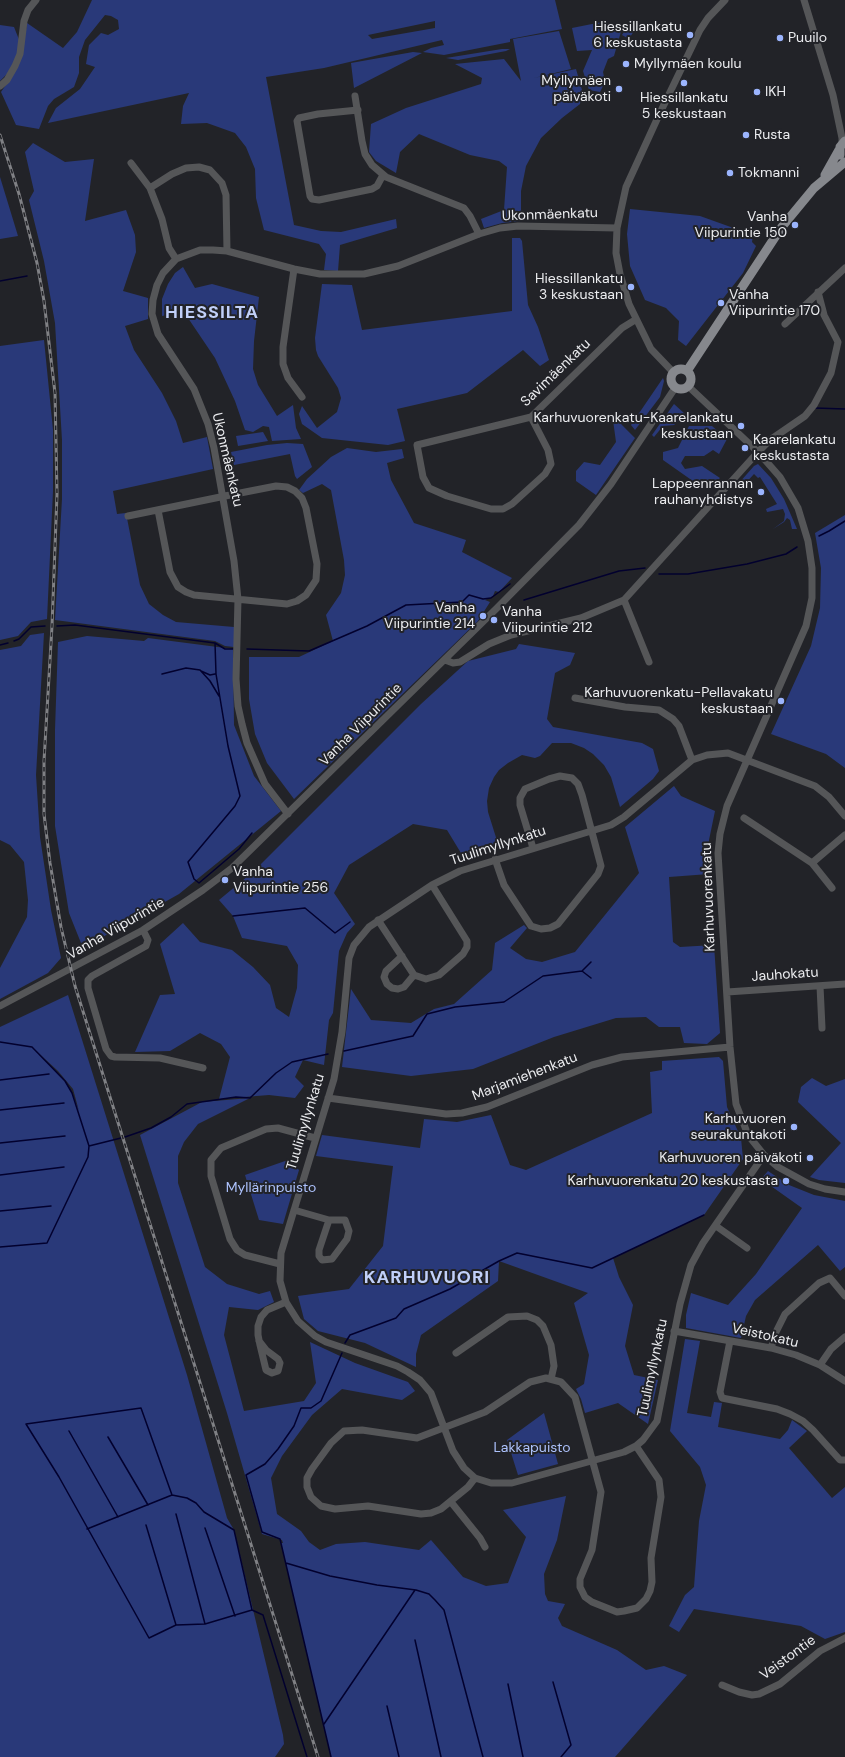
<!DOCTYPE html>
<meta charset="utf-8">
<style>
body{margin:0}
canvas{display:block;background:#222328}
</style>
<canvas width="845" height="1757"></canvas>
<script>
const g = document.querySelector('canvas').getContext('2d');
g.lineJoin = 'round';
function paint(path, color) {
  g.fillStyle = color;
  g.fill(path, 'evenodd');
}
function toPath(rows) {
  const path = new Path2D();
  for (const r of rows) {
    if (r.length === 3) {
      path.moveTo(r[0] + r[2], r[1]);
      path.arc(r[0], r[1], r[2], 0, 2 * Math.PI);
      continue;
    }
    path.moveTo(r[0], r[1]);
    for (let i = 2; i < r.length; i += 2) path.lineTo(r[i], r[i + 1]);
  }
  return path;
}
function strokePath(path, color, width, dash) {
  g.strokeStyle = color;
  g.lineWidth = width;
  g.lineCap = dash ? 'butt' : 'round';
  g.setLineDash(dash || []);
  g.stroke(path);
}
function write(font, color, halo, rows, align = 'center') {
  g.font = font + ' "DM Sans",sans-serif';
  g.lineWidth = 4;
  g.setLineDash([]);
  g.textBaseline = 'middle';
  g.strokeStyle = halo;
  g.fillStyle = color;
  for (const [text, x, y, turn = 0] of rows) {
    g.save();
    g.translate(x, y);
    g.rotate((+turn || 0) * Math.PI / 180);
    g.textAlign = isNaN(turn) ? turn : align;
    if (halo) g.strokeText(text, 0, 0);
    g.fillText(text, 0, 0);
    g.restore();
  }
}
paint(toPath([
 [92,0,555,0,562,29,510,39,510,42,444,55,423,52,431,48,444,45,442,40,324,68,266,77,294,225,321,231,341,232,396,219,397,228,340,245,338,271,324,270,326,254,319,244,264,230,256,198,255,169,246,147,235,133,207,123,181,124,183,106,189,93,48,123,56,108,80,89,95,67,86,64,89,45,101,33,108,35,119,29,118,20,111,16,105,15,85,40,79,57,79,73,74,87,54,99,48,106,39,129,16,125,1,92,14,73,22,56,27,23,63,48,77,32],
 [435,21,435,28,372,39,368,35],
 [602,22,604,32,622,28,614,56,608,59,603,72,605,82,600,92,589,90,583,71,592,50,577,51,572,28],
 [630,22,637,26,629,39,622,35],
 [0,25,14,27,20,42,17,57,8,73,0,81],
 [559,31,571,69,534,78,576,69,582,90,580,104,562,118,541,138,526,166,521,191,521,221,502,223,484,228,481,219,504,210,507,167,499,161,470,155,419,134,400,152,396,173,376,161,369,152,371,124,406,108,481,84,482,78,455,64,504,59,521,81,513,39],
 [502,49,510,49,506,51,458,60,446,58],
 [413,52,422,53,354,88,351,63],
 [33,143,65,162,94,159,85,221,126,210,135,235,136,252,123,291,148,298,148,319,125,326,134,350,162,393,176,421,183,443,207,437,213,469,113,491,117,514,126,513,140,585,149,604,163,615,176,622,234,627,234,647,225,646,215,641,55,620,62,499,62,440,55,323,44,261,29,200,34,191,25,152],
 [0,177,18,236,0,239],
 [630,209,700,216,753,235,752,242,756,246,743,273,686,346,678,340,679,321,666,308,645,300,630,266,627,234],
 [512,238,520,238,522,241,528,305,538,327,549,360,540,366,523,350,467,393,397,409,405,441,388,445,322,438,302,424,299,414,302,406,317,428,337,412,341,398,338,388,318,356,316,350,315,338,322,284,352,285,362,330,512,311],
 [183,267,195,288,212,284,259,297,254,341,253,369,258,385,277,416,293,405,296,428,301,439,272,441,269,427,263,426,253,432,245,430,235,401,215,358,188,318,186,311,162,316,162,299,168,284,175,273],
 [44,340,53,430,53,491,47,619,31,622,18,636,0,640,0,346],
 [663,378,664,381,660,397,635,430,631,425],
 [674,404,685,414,674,425,663,426,654,437,652,435],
 [613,420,621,424,635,438,596,495,576,481,576,471,584,462,600,465,616,442],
 [689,426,712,426,727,439,719,454,713,450,704,456,685,456,681,463,685,469,702,466,720,478,712,486,700,486,663,460,663,452,678,448],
 [263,432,268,441,238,446,236,436],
 [287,443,303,444,312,467,297,479,295,476,290,454,234,465,231,452,267,445],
 [347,448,376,452,402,449,404,458,387,463,391,480,414,523,466,540,462,552,512,578,499,592,495,591,493,596,485,600,490,602,478,621,294,799,267,763,255,734,249,699,249,657,299,657,333,641,326,615,341,593,345,575,344,560,331,490,322,484,303,493,299,490,307,479,331,457],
 [758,464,771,478,784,499,797,529,792,529,790,520,787,518,784,522,773,529,784,521,785,514,783,509,767,512,766,509,777,504,760,477,758,478,754,474,742,487,739,485,739,483,754,466],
 [845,515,845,768,826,754,771,734,811,646,820,608,821,568,815,533],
 [44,633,36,775,40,837,51,910,61,958,48,973,0,999,0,968,27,917,28,900,24,862,10,845,0,840,0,650,21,646,30,635],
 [87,636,144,641,148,638,233,649,234,725,254,776,281,811,179,894,83,948,69,913,55,826,55,730,58,642],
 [519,644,575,653,570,665,555,673,547,719,553,727,642,743,653,749,659,771,653,779,620,807,611,777,604,765,593,754,584,748,571,743,552,743,540,756,535,758,522,755,508,763,499,770,494,777,489,788,487,801,488,812,499,847,464,858,447,830,413,824,349,865,334,893,355,924,347,933,339,951,333,1013,329,1020,324,1065,303,1060,295,1077,304,1086,295,1098,269,1095,219,1099,230,1057,221,1044,200,1033,170,1051,135,1052,160,995,175,994,160,944,183,923,200,942,232,950,253,967,270,985,276,1008,289,1017,297,988,298,965,287,946,242,938,233,916,219,900,254,871,421,704,468,661,516,649],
 [674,786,681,796,715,811,709,840,709,874,669,877,673,942,680,947,714,945,720,1033,707,1044,684,1043,680,1027,659,1027,646,1017,616,1018,554,1037,473,1069,411,1076,342,1067,351,989,371,1020,411,1023,434,1009,454,1004,492,970,495,943,524,925,527,928,510,948,526,959,542,962,575,952,639,873,625,827],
 [68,995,187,1375,227,1518,234,1530,283,1735,284,1744,275,1757,0,1757,0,1027],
 [33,1048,58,1071,73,1089,79,1111,72,1093,65,1081],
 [719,1057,723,1061,727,1107,741,1138,743,1159,704,1215,613,1258,619,1277,633,1305,625,1346,634,1375,658,1380,648,1424,618,1403,585,1413,581,1399,576,1389,584,1384,589,1355,574,1303,588,1293,499,1261,498,1281,421,1335,416,1354,416,1367,365,1343,318,1331,304,1319,298,1296,349,1289,383,1246,393,1166,316,1156,322,1135,420,1148,424,1119,457,1122,491,1115,510,1165,526,1170,652,1113,650,1072,662,1070,662,1061],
 [812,1078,826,1086,845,1079,845,1183,819,1180,810,1177,841,1143,798,1102,801,1087],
 [250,1098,198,1124,184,1142,178,1156,178,1183,205,1267,227,1284,259,1294,270,1291,274,1302,258,1310,229,1307,224,1335,244,1411,304,1401,316,1383,310,1342,355,1363,408,1382,415,1391,402,1400,342,1389,312,1415,282,1456,271,1478,277,1514,301,1531,309,1542,320,1550,336,1544,365,1542,419,1550,431,1540,463,1577,486,1586,508,1583,526,1537,503,1510,566,1496,557,1540,544,1574,545,1594,548,1601,565,1604,558,1618,562,1626,617,1650,646,1670,664,1666,687,1675,615,1757,331,1757,281,1543,283,1543,282,1540,262,1534,227,1413,140,1135,202,1102],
 [288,1160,299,1170,283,1224,259,1220,245,1175],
 [768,1171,789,1185,814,1195,845,1201,845,1267,840,1271,818,1245,755,1300,746,1316,741,1338,686,1328,686,1315,691,1293,728,1305,756,1274,802,1208,761,1179],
 [685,1339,700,1341,687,1413,711,1417,714,1402,722,1403,718,1427,780,1439,788,1430,792,1420,807,1431,789,1448,832,1498,845,1487,845,1632,825,1639,801,1626,694,1609,679,1632,669,1626,685,1595,694,1587,699,1521,706,1485,700,1467,670,1431],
 [544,1413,558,1464,518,1475,507,1440]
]), '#293979');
strokePath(toPath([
 [0,281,27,276],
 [815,408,845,409],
 [819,536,829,531,845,521],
 [659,574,688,574,747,564,786,554,797,547],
 [524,600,619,571,645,568],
 [57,626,75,625,215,643,225,649,233,649],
 [14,641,19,639,31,627,45,626],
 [215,643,216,674,228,746,240,796,235,806,188,862,194,879,199,883,239,849,252,833],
 [0,645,8,643],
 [247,649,309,651,367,626,406,605,462,602,469,595,483,599,491,598,510,584],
 [201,671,210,675,215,674],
 [162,674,186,668,200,670,210,681,219,696],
 [233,916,305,908,335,933,350,922],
 [582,971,591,978],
 [0,1042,32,1047,65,1081,72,1093,89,1146,88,1157,47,1243,0,1247],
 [344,1051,413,1036,427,1014,455,1007,504,1002,543,976,582,971,591,962],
 [0,1080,49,1074],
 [0,1110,64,1103],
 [125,1137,151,1128,171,1117,187,1104,236,1097,250,1098,276,1073,292,1062,328,1054],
 [0,1143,65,1136],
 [89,1146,121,1138],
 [0,1175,64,1167],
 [0,1211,51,1206],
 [345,1343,350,1335,396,1318,404,1309,450,1289,499,1261,517,1253,592,1268,704,1215],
 [69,1431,118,1517],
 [108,1437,148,1505],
 [172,1495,141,1408,26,1424,59,1477,149,1638,176,1625,205,1624,252,1610,263,1615,307,1757],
 [176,1514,205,1624],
 [146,1525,176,1625],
 [205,1528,235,1616],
 [87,1529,172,1495,187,1498,196,1503,204,1512,234,1530,252,1610],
 [286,1563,330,1576,377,1585,416,1590,429,1594,435,1600,444,1610,483,1757],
 [415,1640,441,1757],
 [553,1682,571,1745,561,1757],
 [508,1684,523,1757],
 [387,1706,399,1757],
 [324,1724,415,1590],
 [331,1757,280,1539,262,1532,246,1475,265,1464,278,1449,294,1426,301,1408,311,1408,321,1401,342,1353]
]), '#02002e', 1.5);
strokePath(toPath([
 [804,0,833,95,842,138,842,144],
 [0,86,7,80,15,66,20,54,24,21,28,10,36,0],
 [355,96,362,141,365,154,372,165,386,177,464,208,470,216,479,234],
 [358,110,318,114,299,118,297,121,310,196,312,199,319,200,372,189,377,186,383,175],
 [131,163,150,188,162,219,169,248,176,259],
 [150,188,172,174,186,168,199,167,210,170,222,183,226,195,227,251],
 [294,269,283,347,283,364,288,378,302,397],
 [785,324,845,268],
 [673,372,651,349,629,304,620,274,616,253,617,228,626,187,659,115,700,30,708,18,725,0],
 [688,386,758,452,780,477,798,508,808,541,812,568,812,598,806,626,727,806,720,834,718,853,730,1047,736,1104,748,1135,764,1155,778,1167,809,1184,825,1189,845,1192],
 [531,417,548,450,551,464,545,474,512,504,503,509,491,509,447,496,429,488,423,477,417,445,531,417,622,328,635,320],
 [128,516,230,495,276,486,287,487,295,491,302,498,306,508,317,564,316,580,306,595,297,601,287,604,194,595,186,592,178,587,170,572,158,510],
 [624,600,649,662],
 [445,660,453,663,460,662,489,644,511,635,581,618,624,600,758,452,770,440,805,416,814,405,831,373,838,342,824,315,818,292],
 [575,698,625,707,659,710,673,719,679,726,692,760],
 [288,814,265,784,247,743,242,724,238,706,236,679,238,599,234,561,214,448,208,424,194,389,158,334,152,314,153,300,157,285,163,273,176,259,200,250,213,250,227,251,294,269,320,274,364,274,398,266,479,234,500,228,518,226,617,228],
 [744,818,812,863,832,888],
 [495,859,504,885,531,926,541,929,550,928,558,924,598,874,601,866,582,795,578,784,572,778,560,776,549,779,525,789,520,798,520,805,533,848],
 [812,863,845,835],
 [378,920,414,975,426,979,439,975,463,954,467,947,467,941,432,885],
 [143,930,148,940,146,946,92,976,88,980,88,988,106,1049,111,1056,115,1057,160,1058,203,1068],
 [402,956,386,971,384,977,387,984,392,988,398,989,404,987,414,975],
 [820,986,822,1028],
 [727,992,845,984],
 [0,1006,143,930,203,890,232,868,497,608,579,525,611,484,675,388],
 [328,1098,446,1114,462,1113,487,1107,592,1065,622,1057,730,1047],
 [764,1155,703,1243,691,1265,680,1304,657,1421,643,1440,636,1446,624,1452,512,1483,491,1483,475,1478,464,1468,453,1451,431,1393,420,1380,408,1372,397,1366,326,1342,315,1336,298,1321,286,1302,280,1281,281,1253,334,1079,342,1032,349,958,354,945,369,927,432,885,460,871,611,825,624,817,692,760,707,755,728,753,815,786,829,797,845,816],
 [294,1210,329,1220,319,1250,319,1256,322,1260,332,1259,347,1239,349,1231,345,1220,329,1220],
 [716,1226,747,1248],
 [280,1264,245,1255,237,1250,230,1239,211,1176,211,1160,221,1148,266,1129,278,1128,315,1138],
 [674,1331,771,1348,796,1355,820,1365,845,1381],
 [259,1341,266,1350,278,1359,280,1363,278,1371,272,1373,266,1370,260,1345,258,1335,258,1326,261,1317,267,1310,286,1302],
 [730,1341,720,1392,722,1398,777,1409,790,1414,803,1421,813,1430,840,1460,845,1460],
 [771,1348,776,1332,785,1314,819,1283,830,1278,845,1296],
 [456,1353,508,1317,527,1316,537,1320,543,1326,551,1345,554,1366,551,1379],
 [820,1365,831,1349,845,1337],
 [475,1478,468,1487,441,1509,431,1513,421,1514,368,1506,335,1509,321,1506,311,1497,307,1487,307,1478,312,1469,331,1443,344,1431,362,1430,417,1438,485,1412,530,1382,546,1378,561,1382,575,1397,601,1492,592,1550,580,1579,580,1587,585,1597,592,1602,617,1612,624,1611,637,1608,646,1599,650,1591,652,1582,651,1558,661,1497,659,1480,636,1446],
 [451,1502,480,1538,485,1547],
 [722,1685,739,1692,752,1695,759,1694,780,1684,820,1651,845,1638]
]), '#555658', 7);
strokePath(toPath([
 [840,155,840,147,845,141],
 [825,175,839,150],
 [681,379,10],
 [687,371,781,228,814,188,845,162]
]), '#86888d', 9);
const rail = toPath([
 [0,135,19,194,37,263,44,301,55,393,57,494,52,626,44,761,44,814,50,863,61,927,75,986,318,1757]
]);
strokePath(rail, '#808185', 3);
strokePath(rail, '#222328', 1.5, [4.5]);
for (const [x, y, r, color] of [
 [690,35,4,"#9bb4fd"],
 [780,38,4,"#9bb4fd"],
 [626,64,4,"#9bb4fd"],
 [684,83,4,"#9bb4fd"],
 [619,89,4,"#9bb4fd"],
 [757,92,4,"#9bb4fd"],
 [746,135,4,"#9bb4fd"],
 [730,173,4,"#9bb4fd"],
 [795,225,4,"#9bb4fd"],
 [631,287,4,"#9bb4fd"],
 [721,303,4,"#9bb4fd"],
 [741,426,4,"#9bb4fd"],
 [745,448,4,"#9bb4fd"],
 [761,492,4,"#9bb4fd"],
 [483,616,4,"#9bb4fd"],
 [494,620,4,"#9bb4fd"],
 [781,701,4,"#9bb4fd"],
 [225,880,4,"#9bb4fd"],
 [794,1127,4,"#9bb4fd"],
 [810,1158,4,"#9bb4fd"],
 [786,1181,4,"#9bb4fd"]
]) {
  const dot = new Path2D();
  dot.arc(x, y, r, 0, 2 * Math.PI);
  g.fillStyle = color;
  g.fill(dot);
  strokePath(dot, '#222328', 1.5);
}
write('14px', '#ebecef', '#222328', [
 ["Hiessillankatu",682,27],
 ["6 keskustasta",682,43],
 ["Puuilo",788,38,"left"],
 ["Myllymäen koulu",634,64,"left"],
 ["Myllymäen",611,81],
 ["päiväkoti",611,97],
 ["IKH",765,92,"left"],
 ["Hiessillankatu",684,98,"center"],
 ["5 keskustaan",684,114,"center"],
 ["Rusta",754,135,"left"],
 ["Tokmanni",738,173,"left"],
 ["Vanha",787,217],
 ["Viipurintie 150",787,233],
 ["Hiessillankatu",623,279],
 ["3 keskustaan",623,295],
 ["Vanha",729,295,"left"],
 ["Viipurintie 170",729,311,"left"],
 ["Karhuvuorenkatu-Kaarelankatu",733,418],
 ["keskustaan",733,434],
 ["Kaarelankatu",753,440,"left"],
 ["keskustasta",753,456,"left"],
 ["Lappeenrannan",753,484],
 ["rauhanyhdistys",753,500],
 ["Vanha",475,608],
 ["Viipurintie 214",475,624],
 ["Vanha",502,612,"left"],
 ["Viipurintie 212",502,628,"left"],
 ["Karhuvuorenkatu-Pellavakatu",773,693],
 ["keskustaan",773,709],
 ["Vanha",233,872,"left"],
 ["Viipurintie 256",233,888,"left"],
 ["Karhuvuoren",786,1119],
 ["seurakuntakoti",786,1135],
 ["Karhuvuoren päiväkoti",802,1158],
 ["Karhuvuorenkatu 20 keskustasta",778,1181]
], 'right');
write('14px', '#ebecef', '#222328', [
 ["Ukonmäenkatu",550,215,-2],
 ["Savimäenkatu",556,373,-44],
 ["Ukonmäenkatu",227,460,77],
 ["Vanha Viipurintie",361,725,-45],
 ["Tuulimyllynkatu",498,846,-18],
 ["Karhuvuorenkatu",709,897,-92],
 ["Vanha Viipurintie",116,929,-30],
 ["Jauhokatu",785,975,-4],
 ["Marjamiehenkatu",525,1077,-21],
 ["Tuulimyllynkatu",306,1122,-73],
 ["Veistokatu",765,1336,13],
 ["Tuulimyllynkatu",653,1368,-78],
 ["Veistontie",788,1658,-36]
]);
write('14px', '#adc2fc', '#222328', [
 ["Myllärinpuisto",271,1188],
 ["Lakkapuisto",532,1448]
]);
g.letterSpacing = '1px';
write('bold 18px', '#c1d0f9', '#222328', [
 ["HIESSILTA",212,313],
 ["KARHUVUORI",427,1278]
]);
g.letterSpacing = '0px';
</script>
